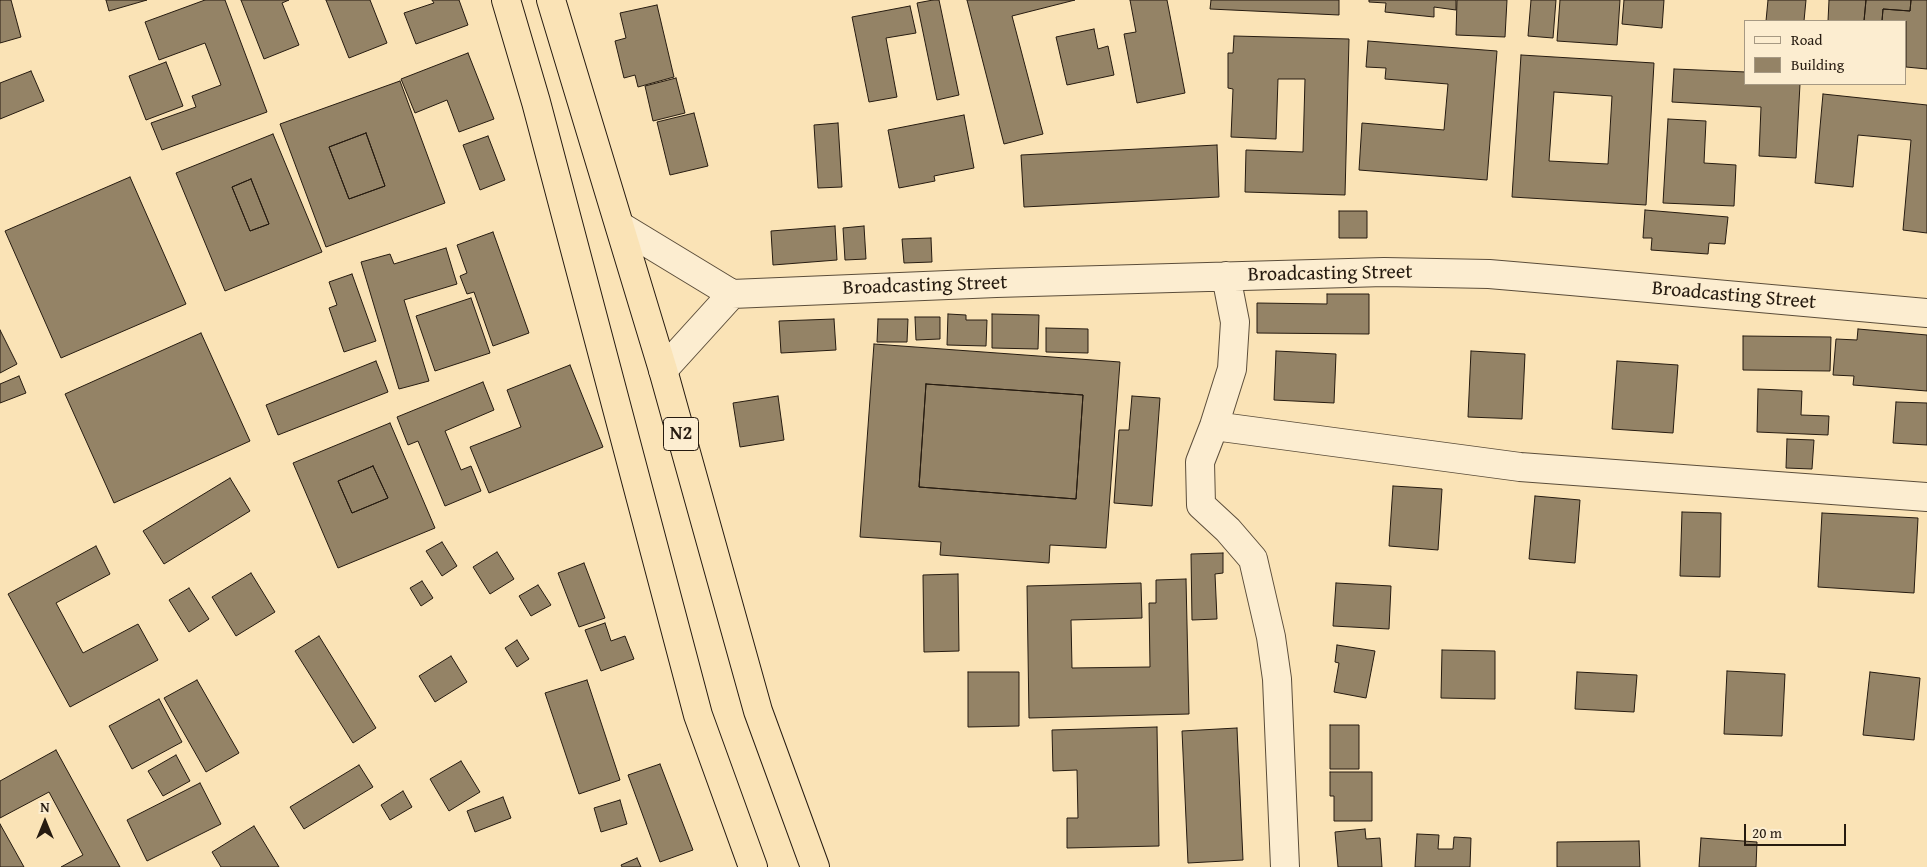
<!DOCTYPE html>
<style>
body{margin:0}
#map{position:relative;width:1927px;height:867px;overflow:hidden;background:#fae3b6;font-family:"Gentium Book Plus",serif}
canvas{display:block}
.legend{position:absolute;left:1744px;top:20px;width:162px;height:65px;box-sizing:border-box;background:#fcedd0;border:1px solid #a69983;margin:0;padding:6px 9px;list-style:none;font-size:15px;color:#261b10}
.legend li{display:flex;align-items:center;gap:10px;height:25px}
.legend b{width:25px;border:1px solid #a69983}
.north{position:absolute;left:20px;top:797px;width:50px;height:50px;-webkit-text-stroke:4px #fcedd0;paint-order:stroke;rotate:0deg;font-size:14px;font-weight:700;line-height:20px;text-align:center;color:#261b10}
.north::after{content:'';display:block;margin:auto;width:18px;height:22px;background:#261b10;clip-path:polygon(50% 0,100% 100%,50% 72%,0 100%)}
.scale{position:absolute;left:1744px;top:824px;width:102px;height:22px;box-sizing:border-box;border:2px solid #261b10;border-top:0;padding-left:6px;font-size:15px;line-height:18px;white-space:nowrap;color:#261b10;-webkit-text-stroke:4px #fcedd0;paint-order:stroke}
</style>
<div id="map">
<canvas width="1927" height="867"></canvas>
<ul class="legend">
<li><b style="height:6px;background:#fcedd0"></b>Road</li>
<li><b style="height:14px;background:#948366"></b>Building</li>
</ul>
<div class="north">N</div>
<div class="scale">20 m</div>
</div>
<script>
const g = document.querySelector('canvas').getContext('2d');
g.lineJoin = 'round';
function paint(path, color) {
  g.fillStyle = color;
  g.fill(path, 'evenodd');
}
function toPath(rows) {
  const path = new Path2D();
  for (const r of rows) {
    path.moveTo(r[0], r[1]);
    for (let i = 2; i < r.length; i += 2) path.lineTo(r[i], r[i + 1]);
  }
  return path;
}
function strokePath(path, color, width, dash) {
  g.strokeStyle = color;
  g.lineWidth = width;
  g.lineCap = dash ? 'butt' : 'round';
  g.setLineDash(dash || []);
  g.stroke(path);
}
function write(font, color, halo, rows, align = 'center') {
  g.font = font + ' "Gentium Book Plus",serif';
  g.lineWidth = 4.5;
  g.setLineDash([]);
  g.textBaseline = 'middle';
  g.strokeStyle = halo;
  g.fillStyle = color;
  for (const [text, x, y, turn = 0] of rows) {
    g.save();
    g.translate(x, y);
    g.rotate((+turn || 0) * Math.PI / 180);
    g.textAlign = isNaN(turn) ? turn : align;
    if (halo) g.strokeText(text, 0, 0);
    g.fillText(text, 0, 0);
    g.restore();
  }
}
const building = toPath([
 [0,0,11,0,21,37,0,43,0,0],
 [106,0,147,0,109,11,106,0],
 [205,0,225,0,267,112,162,150,151,123,196,107,192,96,221,85,205,43,159,60,145,22,205,0],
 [241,0,289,0,282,3,299,45,264,59,241,0],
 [326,0,370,0,387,43,349,58,326,0],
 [432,0,459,0,468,25,416,44,404,13,434,3,432,0],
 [933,0,939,0,959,95,937,100,917,3,933,0],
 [967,0,1075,0,1012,16,1043,134,1004,144,967,0],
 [1130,0,1167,0,1185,93,1137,103,1124,34,1136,32,1130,0],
 [1211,0,1339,0,1339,15,1210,9,1211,0],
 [1369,0,1456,0,1456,10,1434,7,1434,17,1385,12,1386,3,1369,2,1369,0],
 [1457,0,1507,0,1505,37,1456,35,1457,0],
 [1531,0,1556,0,1553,38,1528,36,1531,0],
 [1560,0,1620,0,1617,45,1557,41,1560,0],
 [1624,0,1664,0,1662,28,1622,24,1624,0],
 [1768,0,1806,0,1804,21,1766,21,1768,0],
 [1829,0,1866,0,1864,21,1828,21,1829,0],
 [1866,0,1911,0,1910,11,1883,9,1882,21,1864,21,1866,0],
 [1911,0,1927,0,1927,69,1906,67,1906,21,1882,21,1883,9,1910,11,1911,0],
 [657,5,674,77,638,87,635,75,624,78,615,41,626,38,620,13,657,5],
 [910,6,916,33,886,38,897,97,869,102,852,17,910,6],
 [1094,29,1098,49,1108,46,1114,75,1067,85,1056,37,1094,29],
 [1234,36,1349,39,1345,195,1245,192,1246,150,1303,152,1305,79,1278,79,1276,139,1231,137,1233,89,1228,88,1228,53,1233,53,1234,36],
 [1368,41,1497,51,1487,180,1359,170,1362,123,1444,130,1448,84,1385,79,1386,68,1366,67,1368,41],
 [468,53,494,119,459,132,447,100,415,113,401,79,468,53],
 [1521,55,1654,63,1646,205,1512,197,1521,55],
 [1554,92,1612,96,1608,164,1549,161,1554,92],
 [166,62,183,106,146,120,129,76,166,62],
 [1674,69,1746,72,1746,84,1800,84,1796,158,1759,156,1761,107,1672,102,1674,69],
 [31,71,44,101,0,119,0,83,31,71],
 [676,78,685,113,653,121,645,86,676,78],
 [400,81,445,203,326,247,280,124,400,81],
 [366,133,385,186,349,199,329,147,366,133],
 [1823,94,1927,105,1927,233,1903,230,1911,140,1858,135,1853,187,1815,183,1823,94],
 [694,113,708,166,670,175,657,122,694,113],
 [964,115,974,168,934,176,935,181,899,188,888,130,964,115],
 [1668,119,1706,121,1704,163,1736,165,1734,206,1663,203,1668,119],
 [838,123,842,187,818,188,814,125,838,123],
 [366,133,385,186,349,199,329,147,366,133],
 [273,134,322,252,225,291,176,173,273,134],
 [251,179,269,224,250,231,232,187,251,179],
 [488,136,505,180,480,190,463,145,488,136],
 [1217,145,1219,197,1024,207,1021,155,1217,145],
 [130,177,186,304,61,358,5,231,130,177],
 [251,179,269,224,250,231,232,187,251,179],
 [1645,210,1728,217,1725,244,1709,243,1708,254,1651,250,1652,238,1643,238,1645,210],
 [1339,211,1367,211,1367,238,1339,238,1339,211],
 [835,226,837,260,773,265,771,231,835,226],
 [864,226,866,259,845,260,843,228,864,226],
 [493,232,529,333,493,346,474,292,467,294,460,276,467,273,457,245,493,232],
 [931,238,932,262,904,263,902,239,931,238],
 [446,248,457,284,404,300,429,381,399,389,361,262,390,254,394,264,446,248],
 [352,274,376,341,344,352,329,308,337,305,329,282,352,274],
 [1327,294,1369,294,1369,334,1257,333,1257,303,1327,304,1327,294],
 [471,298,490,353,435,371,416,316,471,298],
 [948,314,966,315,966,320,987,320,986,346,947,345,948,314],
 [992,314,1039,315,1038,349,992,348,992,314],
 [915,317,940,317,940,339,916,340,915,317],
 [834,319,836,350,781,353,779,321,834,319],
 [878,319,908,319,907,342,877,342,878,319],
 [1046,328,1088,329,1088,353,1046,352,1046,328],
 [1858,329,1927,335,1927,391,1853,385,1854,376,1833,375,1836,339,1857,340,1858,329],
 [0,330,17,364,0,373,0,330],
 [201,333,250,441,114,503,65,394,201,333],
 [1743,336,1831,337,1830,371,1743,370,1743,336],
 [874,344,1120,362,1106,548,1050,545,1049,563,940,555,941,542,860,537,874,344],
 [926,384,1083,395,1076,499,919,487,926,384],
 [1276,351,1336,354,1334,403,1274,400,1276,351],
 [1471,351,1525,354,1522,419,1468,417,1471,351],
 [376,361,388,392,278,435,266,405,376,361],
 [1617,361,1678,365,1673,433,1612,429,1617,361],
 [570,365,603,447,489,493,470,447,521,427,507,390,570,365],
 [19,376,26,393,0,403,0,384,19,376],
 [483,382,494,410,445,431,461,470,471,466,481,491,445,506,418,441,408,445,397,417,483,382],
 [926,384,1083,395,1076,499,919,487,926,384],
 [1758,389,1802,391,1801,415,1829,416,1828,435,1757,432,1758,389],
 [778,396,784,440,740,447,733,403,778,396],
 [1132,396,1160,398,1152,506,1114,503,1119,430,1129,430,1132,396],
 [1896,402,1927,403,1927,445,1893,443,1896,402],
 [390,423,435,528,338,568,293,463,390,423],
 [373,466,388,498,352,513,338,481,373,466],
 [1787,439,1814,440,1812,469,1786,468,1787,439],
 [373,466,388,498,352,513,338,481,373,466],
 [230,478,250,511,164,564,143,531,230,478],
 [1393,486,1442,489,1438,550,1389,546,1393,486],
 [1535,496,1580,500,1575,563,1529,559,1535,496],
 [1682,512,1721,513,1720,577,1680,576,1682,512],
 [1822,513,1918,518,1914,593,1818,587,1822,513],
 [442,542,457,566,442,576,426,551,442,542],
 [96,546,110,574,56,603,83,653,138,624,158,660,70,707,8,594,96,546],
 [497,552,514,579,490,594,473,567,497,552],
 [1223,553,1223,573,1215,574,1217,619,1192,620,1191,554,1223,553],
 [584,563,605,618,579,627,558,573,584,563],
 [251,573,275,612,236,636,212,597,251,573],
 [958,574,959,651,924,652,923,575,958,574],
 [1186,579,1189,714,1029,718,1027,586,1141,583,1142,618,1071,620,1072,668,1150,667,1149,603,1156,603,1156,580,1186,579],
 [422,581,433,598,421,606,410,588,422,581],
 [1336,583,1391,586,1389,629,1333,626,1336,583],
 [538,585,551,605,531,616,519,596,538,585],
 [189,588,209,619,189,632,169,600,189,588],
 [605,623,611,641,625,636,634,659,601,671,585,630,605,623],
 [319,636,376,728,353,743,295,651,319,636],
 [517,640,529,659,517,667,505,648,517,640],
 [1337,645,1375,651,1366,698,1334,692,1339,663,1335,662,1337,645],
 [1442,650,1495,651,1495,699,1441,698,1442,650],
 [451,656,467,682,435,702,419,676,451,656],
 [1727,671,1785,674,1782,736,1724,734,1727,671],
 [968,672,1019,672,1019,726,968,727,968,672],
 [1577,672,1637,675,1634,712,1575,709,1577,672],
 [1870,672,1920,678,1914,740,1863,735,1870,672],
 [197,680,239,753,206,772,164,698,197,680],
 [587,680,620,780,579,794,545,693,587,680],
 [159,699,182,742,132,769,109,726,159,699],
 [1330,725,1359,725,1359,769,1330,769,1330,725],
 [1157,727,1159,846,1067,848,1067,818,1078,818,1077,770,1053,771,1052,730,1157,727],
 [1237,728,1243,860,1188,863,1182,731,1237,728],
 [56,750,120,867,61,867,83,855,49,792,0,818,0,781,56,750],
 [176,755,190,781,163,796,148,771,176,755],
 [461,761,480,792,449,811,430,779,461,761],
 [660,764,693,850,660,862,628,775,660,764],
 [359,765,373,787,304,829,290,807,359,765],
 [1330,772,1372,772,1372,821,1334,821,1334,796,1330,796,1330,772],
 [200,783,221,824,147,861,127,820,200,783],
 [403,791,412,807,390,820,381,805,403,791],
 [503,797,511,818,475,832,467,811,503,797],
 [620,800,627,824,601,832,594,808,620,800],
 [0,824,24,867,0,867,0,824],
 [254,826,279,867,221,867,212,852,254,826],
 [1365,829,1366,839,1380,838,1382,867,1338,867,1335,832,1365,829],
 [1417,834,1439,835,1438,849,1453,849,1454,837,1471,838,1470,867,1415,867,1417,834],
 [1701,838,1757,842,1756,867,1699,867,1701,838],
 [1639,841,1640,867,1557,867,1557,842,1639,841],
 [637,858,641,867,622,867,621,865,637,858]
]);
paint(building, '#948366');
strokePath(building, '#261b10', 1);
const minor = toPath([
 [620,226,732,294,996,283,1384,272,1489,274,1571,281,1927,313],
 [1226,276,1235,322,1232,369,1214,426,1200,462,1201,505,1228,530,1253,559,1271,637,1277,679,1285,867],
 [663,370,732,294],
 [1214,426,1520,467,1927,497]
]);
const trunk = toPath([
 [506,0,536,102,698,715,753,867],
 [551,0,663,370,758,711,815,867]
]);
strokePath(minor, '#5b4d3a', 30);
strokePath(trunk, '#261b10', 30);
strokePath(minor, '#fcedd0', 28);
strokePath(trunk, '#fae3b6', 28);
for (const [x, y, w] of [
 [681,434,35]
]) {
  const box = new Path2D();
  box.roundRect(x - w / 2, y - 16.5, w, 33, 4);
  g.fillStyle = '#fcedd0';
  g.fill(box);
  strokePath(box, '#261b10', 1);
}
write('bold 19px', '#261b10', null, [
 ["N2",681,434]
]);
write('20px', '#261b10', '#fcedd0', [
 ["Broadcasting Street",1330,274,-1],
 ["Broadcasting Street",925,286,-2],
 ["Broadcasting Street",1734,296,5]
]);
</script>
